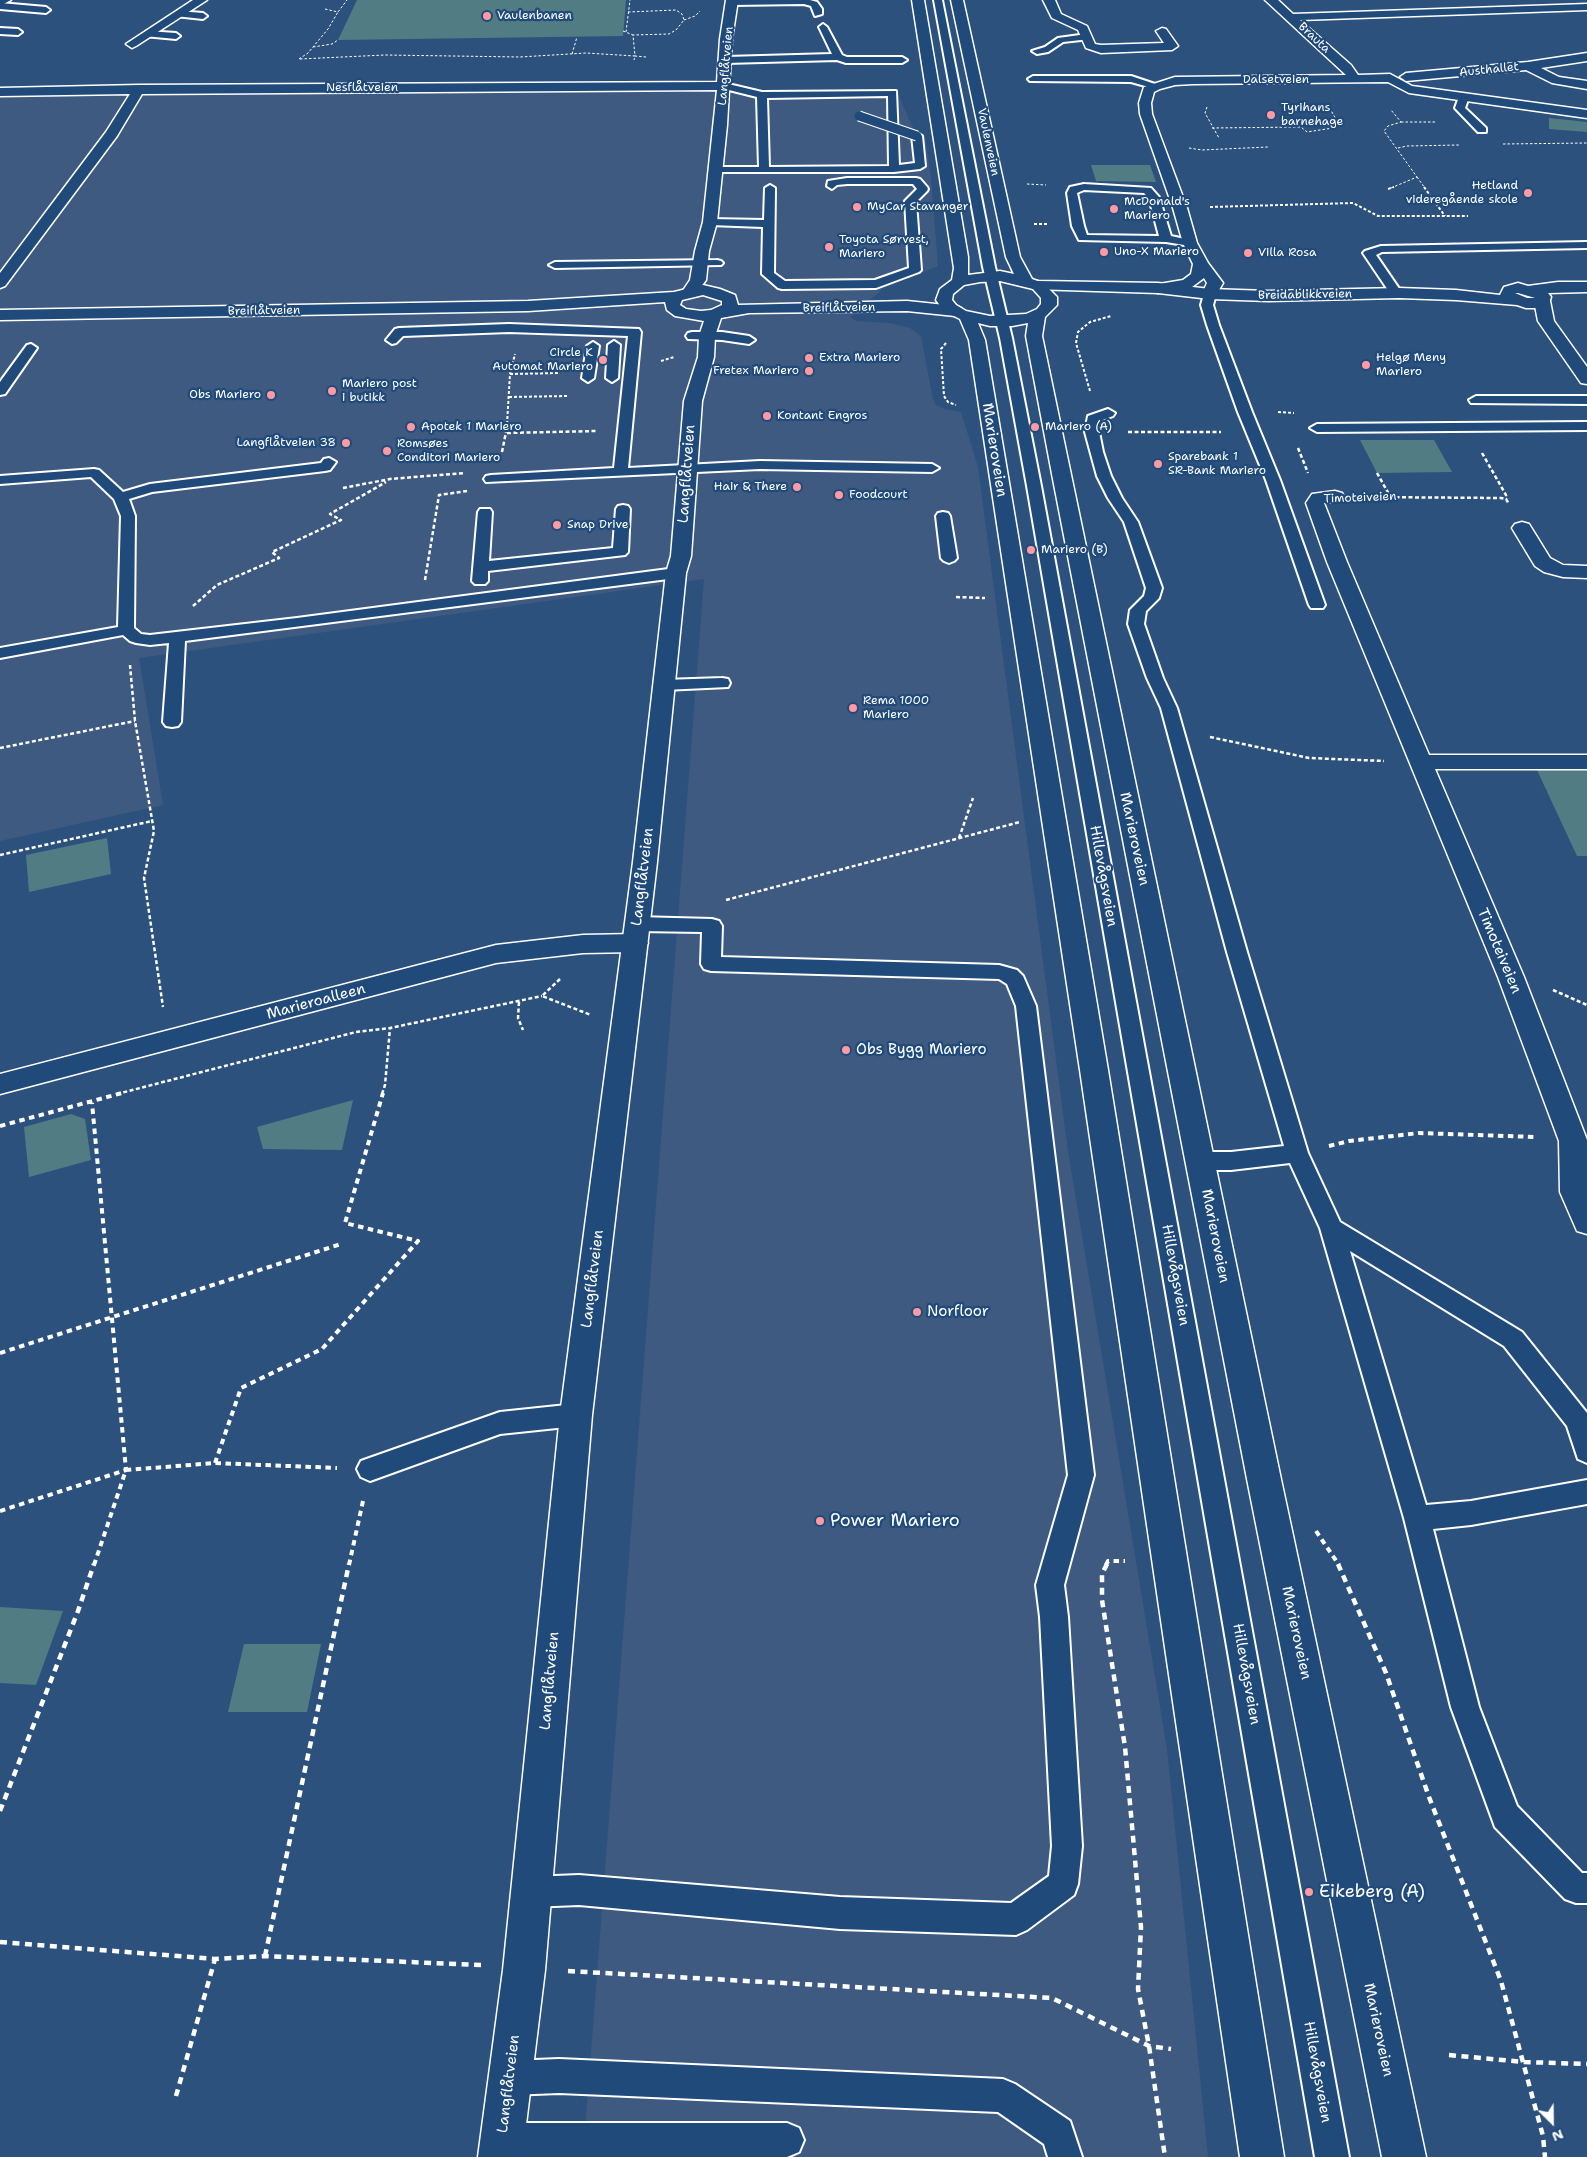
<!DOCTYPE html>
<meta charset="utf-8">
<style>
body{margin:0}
#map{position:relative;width:1587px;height:2157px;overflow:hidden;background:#2d517d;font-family:"Shantell Sans",sans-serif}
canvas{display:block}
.north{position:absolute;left:1527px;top:2097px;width:50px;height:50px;-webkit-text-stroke:4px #1f4a7a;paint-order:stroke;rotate:157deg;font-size:14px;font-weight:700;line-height:20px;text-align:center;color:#fff}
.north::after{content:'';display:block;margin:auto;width:18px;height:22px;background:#fff;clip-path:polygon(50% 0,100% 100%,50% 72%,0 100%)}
</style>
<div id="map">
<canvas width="1587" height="2157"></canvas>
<div class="north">N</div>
</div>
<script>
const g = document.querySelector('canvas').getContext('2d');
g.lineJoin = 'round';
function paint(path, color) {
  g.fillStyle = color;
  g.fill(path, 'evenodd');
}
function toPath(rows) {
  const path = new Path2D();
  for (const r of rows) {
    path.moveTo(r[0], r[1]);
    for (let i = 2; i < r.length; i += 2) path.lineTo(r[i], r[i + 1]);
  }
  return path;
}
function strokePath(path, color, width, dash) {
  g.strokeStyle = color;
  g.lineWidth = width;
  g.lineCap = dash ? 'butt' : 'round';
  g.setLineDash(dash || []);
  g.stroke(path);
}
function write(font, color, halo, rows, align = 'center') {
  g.font = font + ' "Shantell Sans",sans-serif';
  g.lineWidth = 4.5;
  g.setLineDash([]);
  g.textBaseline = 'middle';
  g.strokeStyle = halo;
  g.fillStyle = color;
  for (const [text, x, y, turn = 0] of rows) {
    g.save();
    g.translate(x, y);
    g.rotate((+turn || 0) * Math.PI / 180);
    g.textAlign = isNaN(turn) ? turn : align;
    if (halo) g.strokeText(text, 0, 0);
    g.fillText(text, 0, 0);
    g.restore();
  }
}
paint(toPath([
 [896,90,914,130,925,136,931,178,938,266,884,288,850,317,856,321,890,323,910,328,921,336,933,399,936,405,945,409,961,412,978,467,1068,1151,1167,1749,1208,2157,583,2157,704,579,139,658,163,805,0,841,0,96]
]), '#3e5a80');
paint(toPath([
 [357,0,626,0,623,36,338,40],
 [1549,118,1587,122,1587,132,1549,129],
 [1091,165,1150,165,1156,182,1096,181],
 [1360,440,1434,440,1452,472,1377,473],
 [1537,770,1587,770,1587,856,1577,856],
 [107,838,111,874,29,892,26,855],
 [353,1100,342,1150,263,1149,257,1127],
 [71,1114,85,1119,91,1160,29,1177,24,1127],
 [0,1607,63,1611,36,1685,0,1683],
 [244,1644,321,1644,307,1712,228,1712]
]), '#527c83');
const lane = toPath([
 [730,0,810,0,817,2,822,9,822,14,815,16,811,6,804,4,732,5,728,2,730,0],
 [934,0,942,0,995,267,1012,338,1041,486,1349,2157,1315,2157,1027,486,1000,338,983,267,934,0],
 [0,3,46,7,50,10,46,13,0,9,0,3],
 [178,11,203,13,207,16,203,19,175,16,174,14,178,11],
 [823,24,827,27,842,55,847,57,902,57,907,60,902,63,846,63,837,60,726,63,721,60,726,57,832,54,819,27,823,24],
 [0,28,18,29,22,32,18,35,0,34,0,28],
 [147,31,176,33,180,36,176,39,144,36,143,34,147,31],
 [1087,34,1091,37,1090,39,1063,42,1048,52,1037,54,1032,51,1045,47,1058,38,1087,34],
 [1033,76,1131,76,1161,86,1156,89,1131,82,1030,81,1028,79,1033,76],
 [724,83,762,92,896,91,899,165,915,163,912,136,917,133,922,136,925,166,920,169,894,172,712,172,711,170,716,167,759,167,757,97,721,88,721,84,724,83],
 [888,96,889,166,769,167,767,98,888,96],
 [1464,94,1469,97,1465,108,1486,128,1486,132,1478,132,1455,108,1459,97,1464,94],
 [847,178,916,178,920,179,927,187,928,189,927,191,916,202,921,270,919,272,876,288,782,289,778,288,762,274,763,227,710,225,704,222,710,219,764,220,765,188,770,185,775,188,774,273,785,281,875,280,909,268,905,201,917,189,913,184,847,184,837,185,832,189,827,186,828,181,847,178],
 [1084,184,1151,188,1159,197,1171,236,1194,241,1196,243,1190,246,1166,242,1079,240,1072,226,1067,193,1070,187,1084,184],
 [1084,190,1144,193,1149,198,1159,236,1087,235,1084,226,1077,193,1084,190],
 [1587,242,1587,248,1382,252,1376,255,1402,293,1396,297,1392,296,1363,253,1365,251,1381,246,1587,242],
 [717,260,721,261,723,263,721,265,555,268,549,265,555,262,717,260],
 [1210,290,1216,294,1213,305,1219,325,1252,412,1280,480,1325,605,1323,608,1311,608,1309,605,1266,480,1238,412,1207,325,1201,305,1204,294,1210,290],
 [509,324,639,329,641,332,628,468,760,461,932,464,939,468,932,472,760,469,486,482,484,479,486,476,491,475,614,468,628,336,509,332,403,336,396,343,392,344,386,340,395,329,399,328,509,324],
 [692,332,722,332,749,336,755,340,749,344,722,340,688,339,686,336,688,333,692,332],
 [614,341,620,345,618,378,612,382,606,378,608,345,614,341],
 [593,342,599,346,594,378,588,382,582,378,587,346,593,342],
 [31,344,37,348,5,394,0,395,0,382,27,345,31,344],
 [1476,396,1587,396,1587,404,1471,403,1469,400,1476,396],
 [1108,409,1115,413,1113,416,1100,421,1099,432,1103,452,1111,476,1122,498,1138,522,1162,588,1159,598,1146,611,1144,624,1163,678,1177,708,1247,952,1308,1153,1340,1222,1522,1332,1587,1413,1587,1463,1578,1459,1567,1426,1504,1346,1350,1251,1426,1505,1471,1501,1587,1480,1587,1504,1471,1525,1433,1529,1479,1707,1517,1806,1582,1873,1587,1873,1587,1903,1576,1903,1565,1899,1495,1827,1491,1816,1451,1707,1404,1518,1320,1228,1290,1163,1231,1170,1200,1170,1192,1167,1189,1161,1192,1155,1200,1152,1231,1152,1284,1146,1227,952,1161,708,1147,678,1128,624,1130,610,1144,596,1146,588,1124,522,1108,498,1097,476,1085,432,1088,416,1108,409],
 [1587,422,1587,430,1317,432,1310,428,1317,424,1587,422],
 [329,458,336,462,330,470,325,471,152,492,129,499,135,516,134,628,141,634,150,635,297,618,676,568,681,570,684,573,681,576,676,578,185,641,181,722,178,726,172,727,166,726,163,722,169,643,150,645,136,643,130,641,123,635,0,658,0,648,118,627,121,516,114,499,91,477,0,484,0,476,94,469,99,470,123,492,150,484,321,463,324,459,329,458],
 [623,505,628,506,630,509,628,552,625,555,488,571,488,581,485,584,475,584,472,581,478,512,480,509,490,509,492,512,489,561,613,548,616,509,618,506,623,505],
 [943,512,948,513,950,516,957,558,954,561,949,563,944,561,941,558,936,516,938,513,943,512],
 [722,678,728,679,730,683,728,687,664,690,658,689,656,685,658,681,664,680,722,678],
 [637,917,712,919,719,921,722,926,721,957,999,965,1017,970,1023,976,1036,1006,1094,1475,1064,1585,1068,1617,1082,1846,1078,1884,1074,1895,1027,1930,1016,1935,840,1929,579,1905,530,1907,519,1903,515,1892,519,1881,530,1877,579,1875,840,1897,1011,1903,1049,1876,1052,1846,1040,1617,1036,1585,1068,1475,1016,1006,1007,984,999,979,711,971,704,969,701,964,702,932,637,931,630,929,627,924,630,919,637,917],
 [576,1404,585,1407,589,1415,585,1423,576,1426,500,1434,370,1481,361,1477,357,1469,361,1461,500,1412,576,1404],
 [559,2059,1003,2079,1015,2084,1070,2121,1082,2157,1048,2157,1044,2144,998,2112,559,2093,510,2095,498,2090,493,2078,498,2066,510,2061,559,2059],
 [502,2123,787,2123,799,2128,804,2140,799,2152,787,2157,502,2157,490,2152,485,2140,490,2128,502,2123]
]);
const street = toPath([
 [0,0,11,0,0,6,0,0],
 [193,0,207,0,136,46,132,48,126,44,193,0],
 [726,0,738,0,732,39,727,125,717,222,709,251,706,280,695,295,690,297,685,295,682,292,690,280,695,251,703,222,717,90,142,94,117,136,5,286,0,288,0,273,106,132,130,94,0,96,0,88,139,85,717,82,720,39,726,0],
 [1043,0,1055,0,1061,14,1087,26,1095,44,1101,45,1164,43,1156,31,1162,28,1166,29,1178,46,1172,50,1101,53,1086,48,1078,30,1052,18,1043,0],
 [1265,0,1278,0,1293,14,1587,4,1587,10,1300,20,1351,65,1358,75,1390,74,1412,86,1587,110,1587,118,1409,93,1388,82,1193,84,1175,85,1160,89,1154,92,1151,103,1152,114,1187,208,1197,243,1208,263,1223,283,1215,297,1210,299,1205,297,1202,294,1207,283,1204,278,1192,287,1158,293,1153,291,1150,288,1153,285,1183,280,1191,274,1193,264,1183,243,1173,208,1140,114,1139,103,1144,87,1175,77,1346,75,1265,0],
 [1587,53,1587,61,1541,68,1559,77,1587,81,1587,89,1552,83,1526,70,1406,81,1400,77,1406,73,1528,62,1587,53],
 [1542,296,1548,298,1550,301,1554,321,1587,367,1587,384,1581,383,1538,321,1534,301,1536,298,1542,296],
 [1335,491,1342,493,1344,497,1342,501,1324,503,1347,562,1429,755,1587,755,1587,769,1435,769,1524,977,1587,1140,1587,1234,1577,1231,1560,1192,1559,1141,1498,977,1327,562,1306,503,1312,494,1335,491],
 [1522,522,1529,524,1550,558,1563,565,1587,566,1587,578,1563,577,1544,572,1535,566,1512,528,1515,524,1522,522],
 [635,934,644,937,648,943,644,949,635,952,583,953,496,963,0,1094,0,1074,496,945,583,935,635,934]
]);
const secondary = toPath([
 [1038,281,1158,283,1210,289,1268,291,1399,288,1456,290,1500,295,1504,287,1518,283,1528,286,1558,282,1587,282,1587,292,1548,293,1551,297,1549,303,1535,308,1526,308,1517,305,1456,300,1399,298,1268,301,1210,299,1158,293,1033,289,1030,286,1033,283,1038,281],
 [1515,293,1518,293,1535,298,1527,298,1515,293],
 [703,285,720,289,735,295,738,305,907,301,955,306,961,308,963,311,961,314,955,316,907,311,749,313,721,318,715,336,714,357,702,401,691,556,686,573,657,862,592,1415,545,1970,522,2157,478,2157,503,1970,560,1415,633,862,666,573,671,556,684,401,698,357,699,336,704,321,675,316,667,310,665,302,528,311,0,320,0,310,528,301,674,292,703,285],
 [703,295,722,301,722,305,711,310,701,311,686,309,680,305,682,300,703,295]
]);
const primary = toPath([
 [912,0,924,0,968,257,968,275,1000,271,1014,274,1006,257,951,0,963,0,1020,257,1032,279,1043,283,1057,297,1057,305,1045,317,1042,336,1282,1484,1426,2157,1382,2157,1248,1484,1052,474,1026,336,1028,323,1012,326,990,326,978,323,985,340,1108,1070,1284,2157,1240,2157,1080,1070,969,340,960,319,944,311,936,300,940,289,952,280,954,268,912,0],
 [1000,281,1033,289,1041,298,1041,304,1037,309,1026,314,990,316,966,311,956,305,952,300,953,294,964,285,980,282,1000,281]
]);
strokePath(lane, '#fff', 4);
strokePath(street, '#fff', 3);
strokePath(secondary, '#fff', 3);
strokePath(primary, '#fff', 3);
strokePath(toPath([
 [325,9,338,12,347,0],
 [628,12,676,10,682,14,684,20,676,30,669,34,633,35],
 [684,20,695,16,700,11],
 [623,31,633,35,635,56,646,57],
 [626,32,630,0],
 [313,47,332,44,338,40],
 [572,54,577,37],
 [299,59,308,53,328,29,338,12],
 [300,59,385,55,520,57,586,53,635,56,634,60],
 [1207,107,1205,113,1219,138],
 [1401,122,1435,122],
 [1212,128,1301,127,1307,132,1333,128,1337,121,1329,107],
 [1503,144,1587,143],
 [1189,148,1202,150,1268,147],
 [1398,148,1407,146,1459,145],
 [1417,177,1425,188],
 [1027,184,1046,185],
 [1391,188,1417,177,1384,131,1388,126,1401,122,1391,110]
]), '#fff', 1, [2.5, 2]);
strokePath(toPath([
 [1424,187,1445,216],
 [1388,189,1394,187],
 [1210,207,1353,203,1378,216,1468,216],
 [1034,224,1048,224],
 [946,343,941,349,944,396,948,402,956,405],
 [661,361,674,357],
 [510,374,559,373],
 [1090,391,1076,343,1078,332,1090,322,1111,316],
 [509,397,569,396],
 [1278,412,1294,413],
 [507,424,510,374,515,354]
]), '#fff', 2, [3, 2]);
strokePath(toPath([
 [1128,432,1221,432],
 [507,433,596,431],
 [1298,448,1308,473],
 [502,452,508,422],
 [1482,453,1506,495,1506,499],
 [1377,473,1390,496],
 [343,488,390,479,465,473],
 [1363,497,1501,498,1506,499,1509,504],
 [425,580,439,495,467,491],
 [956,597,985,598],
 [193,606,217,585,279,558,272,552,341,520,330,514,386,482],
 [130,665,135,721,154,831,144,878,163,1007],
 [1210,737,1309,758,1384,761],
 [0,748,135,721],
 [959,838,973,798],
 [0,855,152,821],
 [726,900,1020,822],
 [560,979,542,996,591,1015],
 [1553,990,1587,1005],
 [519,1002,518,1018,523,1030],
 [117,1094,356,1032,390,1028,542,996],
 [382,1094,385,1085,390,1028]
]), '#fff', 2.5, [4, 2.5]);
strokePath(toPath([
 [0,1126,122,1093],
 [1329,1146,1349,1141,1419,1133,1535,1137],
 [0,1353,341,1244],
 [215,1463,241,1388,322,1349,418,1241,345,1223,383,1093],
 [0,1511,126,1470,92,1103],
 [1316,1531,1339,1565],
 [94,1565,126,1470,215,1463,337,1468],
 [349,1565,363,1501],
 [1106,1565,1108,1561,1125,1561]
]), '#fff', 4, [5.5, 4.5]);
strokePath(toPath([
 [1107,1564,1102,1574,1102,1600,1125,1747,1141,1927,1138,1989,1149,2046,1165,2157],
 [1338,1564,1386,1673,1429,1797,1501,1981,1543,2136,1545,2157],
 [0,1811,78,1611,94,1564],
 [0,1942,215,1959,265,1956,481,1965],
 [265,1956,349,1564],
 [568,1971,1052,1998,1149,2046,1171,2049],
 [1449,2055,1524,2062,1587,2064],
 [176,2096,215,1959]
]), '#fff', 4.5, [7, 5.5]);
paint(lane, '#1f4a7a');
paint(street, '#1f4a7a');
paint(secondary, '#1f4a7a');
paint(primary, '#1f4a7a');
const laneBridge = toPath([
 [859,116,917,136]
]);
strokePath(laneBridge, '#fff', 11, []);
strokePath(laneBridge, '#1f4a7a', 9);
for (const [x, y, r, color] of [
 [487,16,5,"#ff9aa2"],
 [1271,115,5,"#ff9aa2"],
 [1528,193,5,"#ff9aa2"],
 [857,207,5,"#ff9aa2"],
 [1114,209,5,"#ff9aa2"],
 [829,247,5,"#ff9aa2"],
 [1104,252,5,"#ff9aa2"],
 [1248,253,5,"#ff9aa2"],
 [809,358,5,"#ff9aa2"],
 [603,360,5,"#ff9aa2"],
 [1366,365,5,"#ff9aa2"],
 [809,371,5,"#ff9aa2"],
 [332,391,5,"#ff9aa2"],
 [271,395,5,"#ff9aa2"],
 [767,416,5,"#ff9aa2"],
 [411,427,5,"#ff9aa2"],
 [1035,427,5,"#ff9aa2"],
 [346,443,5,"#ff9aa2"],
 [387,451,5,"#ff9aa2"],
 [1158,464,5,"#ff9aa2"],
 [797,487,5,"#ff9aa2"],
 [839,495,5,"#ff9aa2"],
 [557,525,5,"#ff9aa2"],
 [1031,550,5,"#ff9aa2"],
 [853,708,5,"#ff9aa2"],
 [846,1050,5,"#ff9aa2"],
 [917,1312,5,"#ff9aa2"],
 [820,1521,5,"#ff9aa2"],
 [1309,1892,5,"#ff9aa2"]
]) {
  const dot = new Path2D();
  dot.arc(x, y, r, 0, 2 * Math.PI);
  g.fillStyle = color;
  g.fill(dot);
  strokePath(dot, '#1f4a7a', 2);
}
write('12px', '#fff', '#1f4a7a', [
 ["Vaulenbanen",497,16],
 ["Tyrihans",1281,108],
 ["barnehage",1281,122],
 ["Hetland",1518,186,"right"],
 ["videregående skole",1518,200,"right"],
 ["McDonald's",1124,202],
 ["Mariero",1124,216],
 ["MyCar Stavanger",867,207],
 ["Toyota Sørvest,",839,240],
 ["Mariero",839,254],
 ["Uno-X Mariero",1114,252],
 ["Villa Rosa",1258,253],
 ["Circle K",593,353,"right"],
 ["Automat Mariero",593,367,"right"],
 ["Extra Mariero",819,358],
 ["Helgø Meny",1376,358],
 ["Mariero",1376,372],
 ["Fretex Mariero",799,371,"right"],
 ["Mariero post",342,384],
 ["i butikk",342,398],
 ["Obs Mariero",261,395,"right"],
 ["Kontant Engros",777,416],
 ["Apotek 1 Mariero",421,427],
 ["Mariero (A)",1045,427],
 ["Langflåtveien 38",336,443,"right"],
 ["Romsøes",397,444],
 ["Conditori Mariero",397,458],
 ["Sparebank 1",1168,457],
 ["SR-Bank Mariero",1168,471],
 ["Hair & There",787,487,"right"],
 ["Foodcourt",849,495],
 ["Snap Drive",567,525],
 ["Mariero (B)",1041,550],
 ["Rema 1000",863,701],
 ["Mariero",863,715]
], 'left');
write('12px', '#fff', '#1f4a7a', [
 ["Brauta",1314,38,43],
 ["Langflåtveien",726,66,-85],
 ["Austhallet",1489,70,-6],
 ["Dalsetveien",1276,80],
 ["Nesflåtveien",362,88],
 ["Vaulenveien",988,142,78],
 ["Breidablikkveien",1305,295,-1],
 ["Breiflåtveien",839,308,-1],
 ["Breiflåtveien",264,311,-1],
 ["Timoteiveien",1360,498,-2]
]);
write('15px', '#fff', '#1f4a7a', [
 ["Marieroveien",994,450,81],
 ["Langflåtveien",687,474,-86],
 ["Marieroveien",1134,839,78],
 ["Hillevågsveien",1103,876,80],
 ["Langflåtveien",643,877,-83],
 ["Timoteiveien",1499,951,67],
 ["Marieroalleen",316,1002,-15],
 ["Marieroveien",1215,1236,79],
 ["Hillevågsveien",1175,1275,80],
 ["Langflåtveien",593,1279,-83],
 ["Marieroveien",1296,1633,78],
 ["Hillevågsveien",1246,1674,80],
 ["Langflåtveien",550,1681,-85],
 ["Marieroveien",1378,2030,78],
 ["Hillevågsveien",1317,2072,80],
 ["Langflåtveien",509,2084,-83]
]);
write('15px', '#fff', '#1f4a7a', [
 ["Obs Bygg Mariero",856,1050],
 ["Norfloor",927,1312]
], 'left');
write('18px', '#fff', '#1f4a7a', [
 ["Power Mariero",830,1521],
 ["Eikeberg (A)",1319,1892]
], 'left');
</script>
